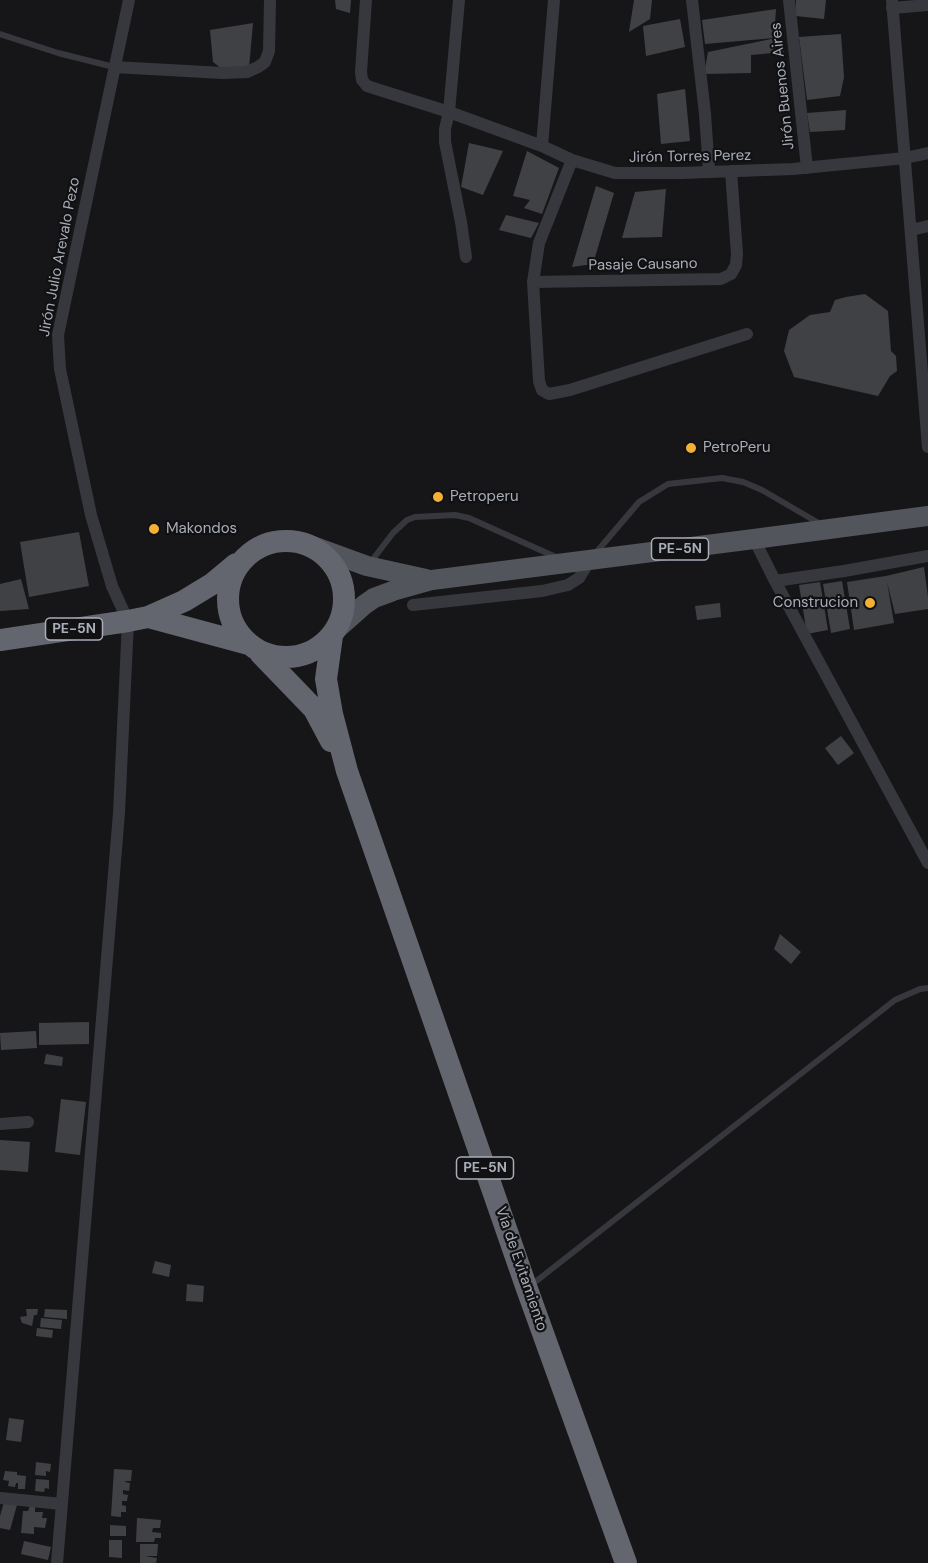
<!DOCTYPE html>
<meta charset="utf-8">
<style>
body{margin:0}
canvas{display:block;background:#161618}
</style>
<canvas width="928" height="1563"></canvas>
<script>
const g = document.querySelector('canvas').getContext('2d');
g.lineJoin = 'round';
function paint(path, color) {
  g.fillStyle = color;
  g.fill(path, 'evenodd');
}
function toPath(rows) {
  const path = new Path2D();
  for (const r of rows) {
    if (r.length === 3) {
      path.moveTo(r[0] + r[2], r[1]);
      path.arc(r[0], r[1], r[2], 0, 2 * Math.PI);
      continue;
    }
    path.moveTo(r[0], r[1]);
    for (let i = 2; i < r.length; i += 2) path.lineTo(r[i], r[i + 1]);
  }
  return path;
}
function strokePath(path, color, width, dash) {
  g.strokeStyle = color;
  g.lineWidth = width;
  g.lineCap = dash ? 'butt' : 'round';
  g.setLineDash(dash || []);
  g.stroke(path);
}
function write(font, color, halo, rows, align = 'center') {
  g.font = font + ' "DM Sans",sans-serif';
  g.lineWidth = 4.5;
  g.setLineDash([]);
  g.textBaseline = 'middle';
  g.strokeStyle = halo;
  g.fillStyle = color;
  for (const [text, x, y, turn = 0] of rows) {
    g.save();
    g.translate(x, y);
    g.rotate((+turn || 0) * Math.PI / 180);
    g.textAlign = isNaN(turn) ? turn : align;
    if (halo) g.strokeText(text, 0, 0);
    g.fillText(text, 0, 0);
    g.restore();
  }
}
paint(toPath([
 [335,0,351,0,350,13,336,9],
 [634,0,652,0,650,19,629,32],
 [796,0,826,0,824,19,796,16],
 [776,9,774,38,705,44,702,20],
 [680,19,685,47,646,56,643,26],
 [253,23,249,68,225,71,213,62,210,30],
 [841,34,844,77,840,96,807,100,799,37],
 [781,37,784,52,751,55,751,73,704,74,708,52],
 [685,89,690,141,661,144,657,94],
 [846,110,845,130,810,132,807,113],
 [469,143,503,151,483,195,461,187],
 [527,151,559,168,542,214,524,208,530,200,513,196],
 [596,186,614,193,593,264,572,267],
 [666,189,662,237,622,238,635,192],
 [506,215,539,223,531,238,499,230],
 [865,294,888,311,891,351,896,356,897,371,890,376,878,396,794,377,784,351,789,330,810,315,830,312,835,300,846,297],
 [79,532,89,586,29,597,20,542],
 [924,567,928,597,928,609,895,614,887,582,894,623,854,630,847,582,886,576],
 [21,579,29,609,0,611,0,584],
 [842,581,850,629,831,633,823,584],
 [820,582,828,630,807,634,799,585],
 [720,603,721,617,697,620,695,606],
 [841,736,854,753,838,765,825,748],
 [780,934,801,952,791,964,774,949],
 [89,1022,89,1044,39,1045,39,1023],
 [36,1031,37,1048,1,1050,0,1033],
 [46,1054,63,1057,62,1066,44,1064],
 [61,1099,86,1102,80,1155,55,1152],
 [0,1140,30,1142,28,1172,0,1170],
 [155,1261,171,1265,169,1277,152,1273],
 [187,1284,204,1286,203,1302,186,1301],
 [26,1309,38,1309,37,1315,34,1315,32,1326,22,1323,20,1317,27,1316],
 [45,1309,67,1310,67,1319,44,1317],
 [41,1318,62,1320,61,1329,40,1327],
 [37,1328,53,1330,52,1338,36,1336],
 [9,1418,24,1420,21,1442,6,1440],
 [36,1462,51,1464,50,1472,46,1471,46,1476,35,1475],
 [114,1469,132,1470,131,1481,126,1481,125,1482,130,1483,129,1491,123,1490,123,1494,128,1495,127,1501,122,1501,122,1505,126,1506,126,1512,121,1512,121,1517,111,1516],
 [5,1471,17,1472,17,1475,26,1476,25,1489,18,1489,18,1483,16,1483,15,1487,8,1486,9,1481,3,1480],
 [36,1479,49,1480,49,1489,45,1488,44,1492,35,1491],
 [4,1502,17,1505,10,1530,0,1528,0,1516],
 [30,1506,35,1506,35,1512,43,1512,42,1518,47,1518,45,1528,34,1527,34,1534,21,1533,23,1511,28,1511],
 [137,1518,161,1520,160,1528,153,1528,152,1532,161,1533,161,1538,155,1538,154,1542,136,1542],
 [110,1525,126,1526,126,1536,110,1536],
 [109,1540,122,1540,122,1558,109,1557],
 [24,1541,51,1547,48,1560,21,1554],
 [140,1544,158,1544,157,1556,145,1556,157,1558,156,1563,140,1563]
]), '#404145');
strokePath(toPath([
 [0,34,58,53,114,67],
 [594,555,639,502,668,484,722,478,743,482,762,490,822,525],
 [370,563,393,533,407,520,415,517,455,515,469,518,558,558],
 [530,1286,895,1000,920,989,928,988]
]), '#37383d', 6);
strokePath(toPath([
 [366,0,361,72,362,80,367,86,449,112,542,146,572,160,615,173,681,173,793,169,905,158,928,153],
 [459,0,449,112,445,129,445,142,461,222,466,257],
 [692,0,705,114,709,171],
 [789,0,807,168],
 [892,0,928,447],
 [892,8,928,5],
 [114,67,223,73,247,72,258,67,265,62,269,51,270,0],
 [542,146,554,0],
 [572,160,539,243,533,282,539,381,542,390,549,394,570,390,747,334],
 [911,230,928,226],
 [533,282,721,279,731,274,736,265,737,254,731,171],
 [754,539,775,581,928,863],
 [775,581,844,571,928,556],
 [413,605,542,591,568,585,579,578,590,560],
 [0,1124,28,1122],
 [0,1498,62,1504],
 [57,1563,119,813,128,621,112,586,91,515,60,369,58,335,129,0]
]), '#37383d', 12);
strokePath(toPath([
 [304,543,367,566,426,579],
 [337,629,364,605,374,598,393,591,432,580,754,539,928,516]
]), '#53555c', 20);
strokePath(toPath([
 [286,599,58],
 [148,617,248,644],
 [332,636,326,679,332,714,347,771,527,1289,626,1563],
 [0,640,128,621,148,617,184,601,212,584,236,564],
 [260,653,314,709,331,741]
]), '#63666e', 22);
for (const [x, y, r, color] of [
 [691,448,6,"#f2b134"],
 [438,497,6,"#f2b134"],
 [154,529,6,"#f2b134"],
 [870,603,6,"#f2b134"]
]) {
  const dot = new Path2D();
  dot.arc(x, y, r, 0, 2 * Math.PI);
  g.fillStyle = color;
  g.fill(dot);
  strokePath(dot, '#111113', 2);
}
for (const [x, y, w] of [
 [680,549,57],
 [74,629,57],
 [485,1168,57]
]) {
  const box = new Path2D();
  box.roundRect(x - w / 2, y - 11, w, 22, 4.5);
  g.fillStyle = '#111113';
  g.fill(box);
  strokePath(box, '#a8adb8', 1.5);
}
write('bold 14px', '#a8adb8', null, [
 ["PE-5N",680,549],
 ["PE-5N",74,629],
 ["PE-5N",485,1168]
]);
write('15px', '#a8adb8', '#111113', [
 ["Jirón Buenos Aires",783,86,-96],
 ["Jirón Torres Perez",690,157,-1],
 ["Jirón Julio Arevalo Pezo",60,257,-79],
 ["Pasaje Causano",643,265,-1],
 ["Vía de Evitamiento",521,1269,71]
]);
write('15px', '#a8adb8', '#111113', [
 ["PetroPeru",703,448],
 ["Petroperu",450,497],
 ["Makondos",166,529],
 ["Construcion",858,603,"right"]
], 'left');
</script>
